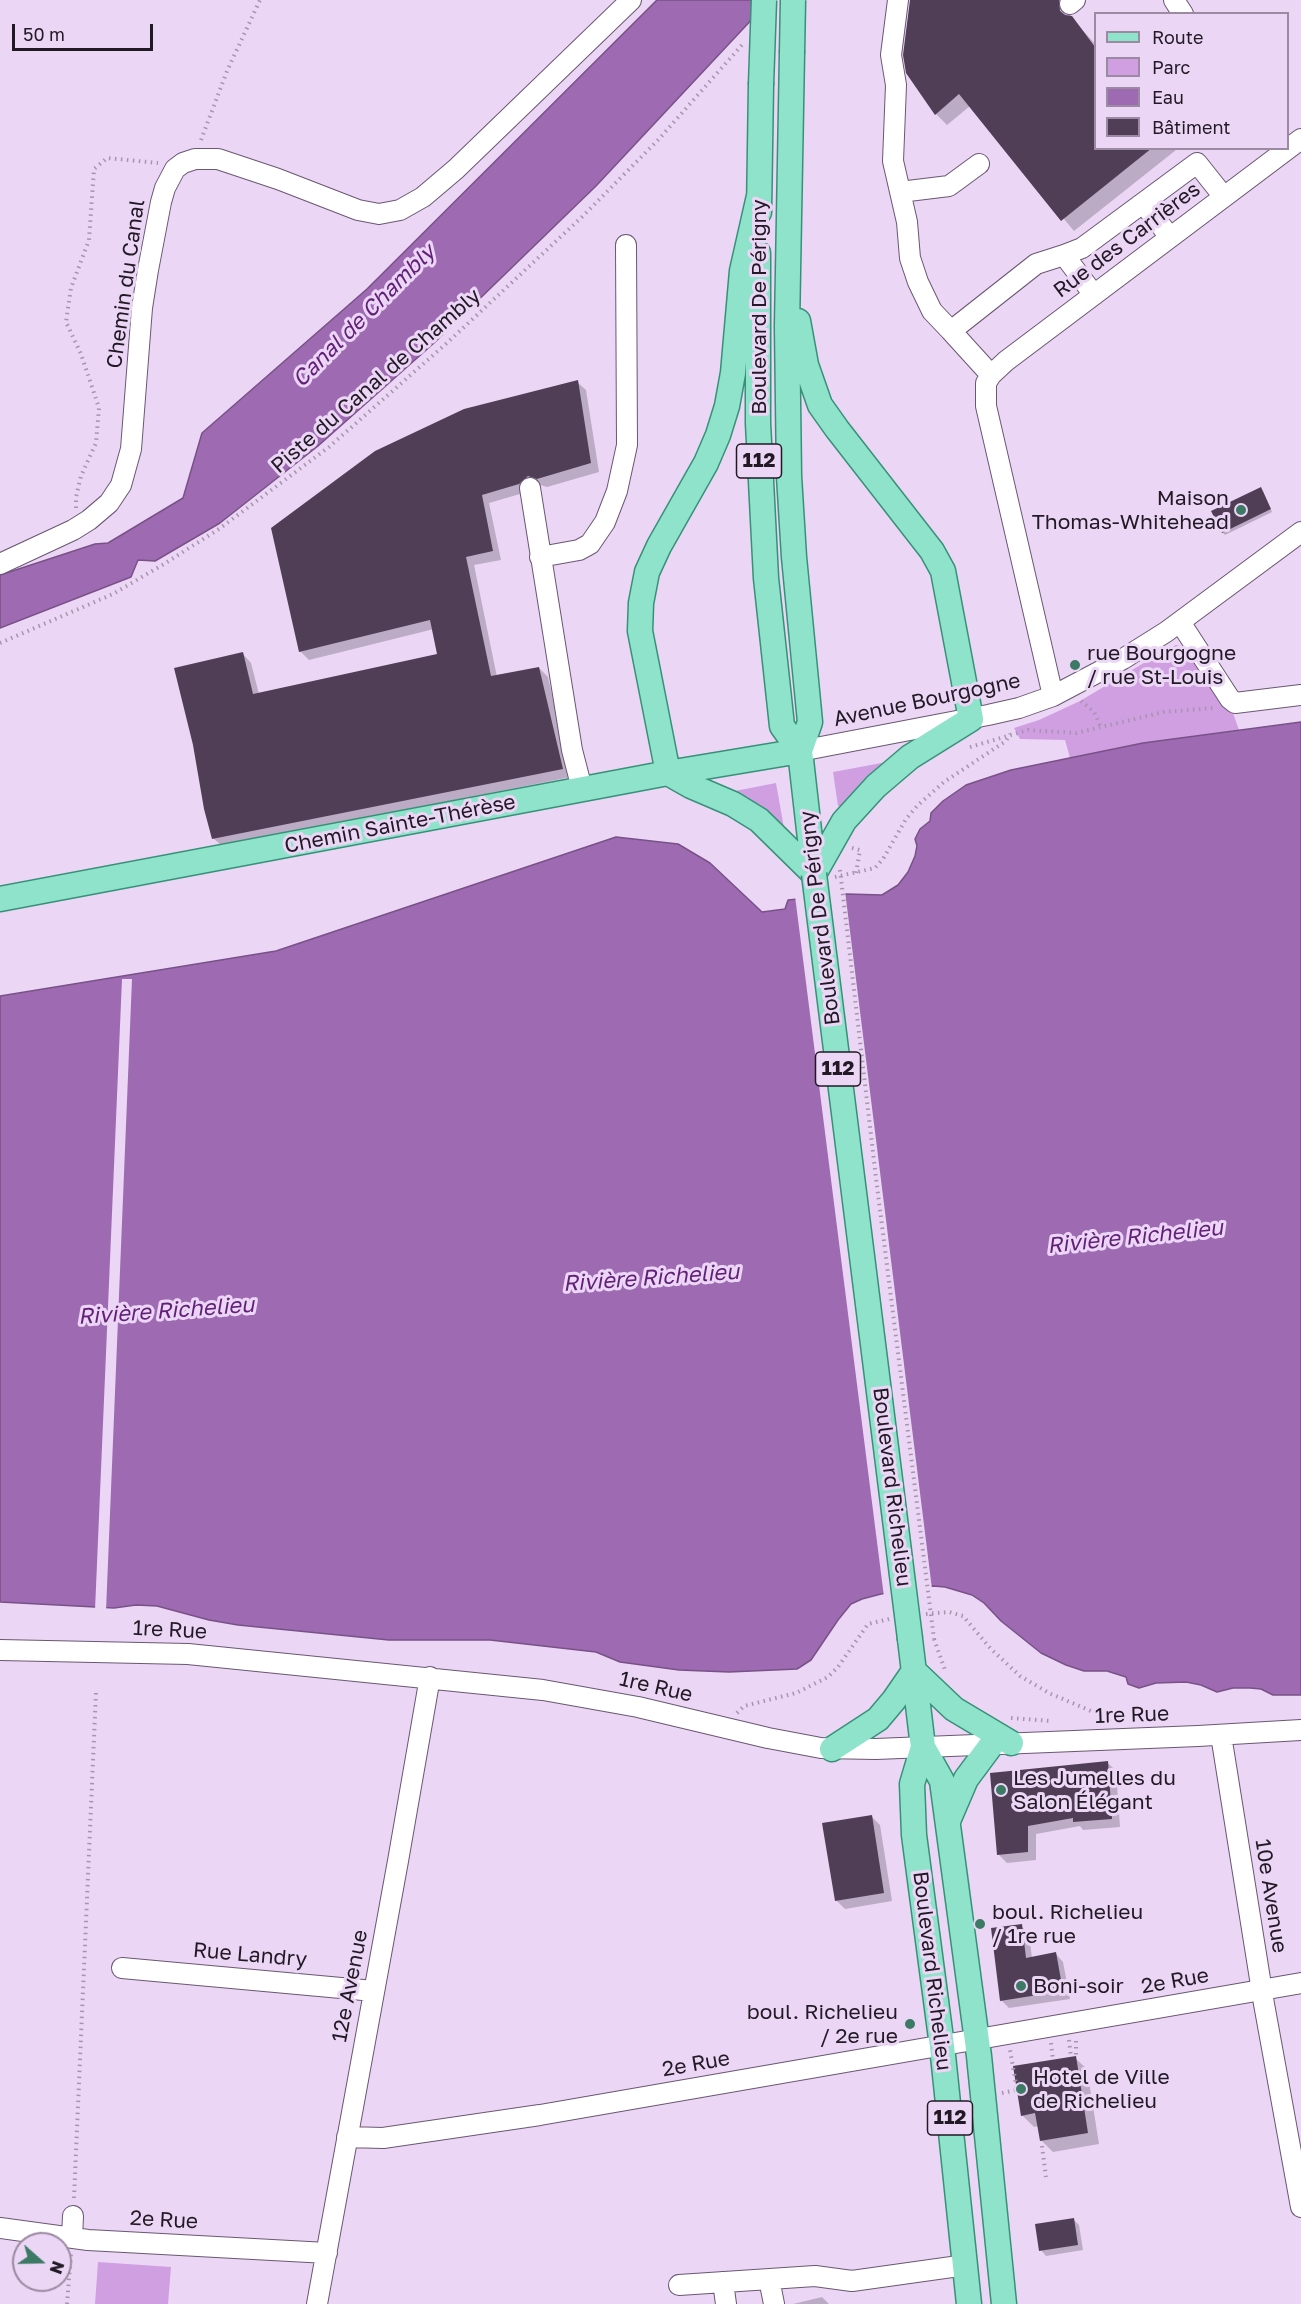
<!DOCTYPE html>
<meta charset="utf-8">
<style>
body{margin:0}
#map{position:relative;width:1301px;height:2304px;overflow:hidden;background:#ecd6f5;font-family:"Golos Text",sans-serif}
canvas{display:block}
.legend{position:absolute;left:1094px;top:12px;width:195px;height:138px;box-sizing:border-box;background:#ecd6f5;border:2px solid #9b8aa1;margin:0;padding:8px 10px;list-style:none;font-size:18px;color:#211924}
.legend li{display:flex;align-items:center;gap:12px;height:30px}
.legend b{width:30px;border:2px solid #9b8aa1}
.north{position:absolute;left:12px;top:2232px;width:60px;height:60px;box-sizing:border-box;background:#ecd6f5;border:2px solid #9b8aa1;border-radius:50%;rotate:110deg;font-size:16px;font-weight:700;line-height:24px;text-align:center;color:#211924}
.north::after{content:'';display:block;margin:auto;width:21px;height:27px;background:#3d7a66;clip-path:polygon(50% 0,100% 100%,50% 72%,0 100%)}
.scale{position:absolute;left:12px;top:24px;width:141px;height:27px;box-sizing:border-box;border:3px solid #211924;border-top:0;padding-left:8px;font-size:18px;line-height:21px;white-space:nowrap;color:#211924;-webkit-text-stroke:4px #ecd6f5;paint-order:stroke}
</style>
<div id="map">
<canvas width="1301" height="2304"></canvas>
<ul class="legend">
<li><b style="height:8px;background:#8ee3ca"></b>Route</li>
<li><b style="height:16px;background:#cf9fe1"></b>Parc</li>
<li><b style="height:16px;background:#9e6ab2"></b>Eau</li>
<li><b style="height:16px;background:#503e57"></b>Bâtiment</li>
</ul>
<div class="north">N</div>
<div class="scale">50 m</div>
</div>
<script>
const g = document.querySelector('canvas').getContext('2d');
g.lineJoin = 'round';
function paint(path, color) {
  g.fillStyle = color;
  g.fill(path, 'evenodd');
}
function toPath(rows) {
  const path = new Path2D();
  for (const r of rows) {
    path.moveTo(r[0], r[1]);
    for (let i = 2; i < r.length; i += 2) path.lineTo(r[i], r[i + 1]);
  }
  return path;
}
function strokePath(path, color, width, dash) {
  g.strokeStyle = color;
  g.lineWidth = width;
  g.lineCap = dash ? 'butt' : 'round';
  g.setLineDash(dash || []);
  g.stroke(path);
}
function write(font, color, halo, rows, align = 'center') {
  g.font = font + ' "Golos Text",sans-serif';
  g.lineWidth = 6;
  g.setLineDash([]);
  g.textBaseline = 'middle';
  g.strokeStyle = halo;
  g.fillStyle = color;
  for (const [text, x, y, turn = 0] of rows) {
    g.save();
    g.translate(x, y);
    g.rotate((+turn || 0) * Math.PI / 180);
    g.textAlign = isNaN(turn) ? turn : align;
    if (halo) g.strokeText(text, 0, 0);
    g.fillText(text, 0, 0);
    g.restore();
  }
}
paint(toPath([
 [1176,645,1183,647,1188,652,1223,707,1233,713,1239,730,1143,743,1070,758,1065,740,1020,739,1014,728,1039,720,1080,701,1169,648],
 [887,762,861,784,840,806,838,806,833,772],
 [776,783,784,828,730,792],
 [98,2262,171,2267,168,2304,95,2304]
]), '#cf9fe1');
const water = toPath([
 [657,0,770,0,596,186,434,343,318,446,220,523,155,561,138,560,131,577,0,628,0,575,95,544,108,543,183,498,202,433,367,289,657,0],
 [1301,722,1301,1695,1273,1695,1261,1689,1250,1688,1233,1688,1217,1692,1201,1685,1186,1682,1156,1683,1139,1688,1128,1684,1126,1677,1107,1671,1084,1671,1066,1665,1041,1653,1001,1621,984,1603,972,1595,945,1587,933,1586,881,1594,862,1599,851,1604,838,1620,811,1660,797,1669,729,1672,679,1670,620,1662,596,1652,490,1640,389,1640,238,1625,209,1620,157,1606,136,1605,114,1608,0,1602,0,996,276,951,616,837,678,844,710,863,762,912,785,909,788,900,847,894,882,895,898,885,908,872,915,856,917,846,915,839,920,829,930,821,931,813,943,801,966,785,1011,770,1143,743,1301,722]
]);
paint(water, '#9e6ab2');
strokePath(water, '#785287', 1.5);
paint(toPath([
 [845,891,932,1589,884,1597,795,896],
 [122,979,132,979,106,1611,95,1610]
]), '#ecd6f5');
paint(toPath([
 [911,0,1060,0,1070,12,1071,17,1096,45,1096,148,1176,150,1074,231,970,106,947,125,936,114],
 [577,382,586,390,599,472,547,487,537,484,527,492,489,503,501,560,474,565,497,677,539,668,548,677,571,777,222,846,213,838,243,654,251,663,259,694,439,656,434,629,309,660,300,651],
 [1263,491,1272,512,1225,535,1223,533],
 [1107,1762,1116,1771,1120,1827,1083,1830,1080,1826,1036,1834,1036,1860,1007,1863,999,1855,991,1774],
 [871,1816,880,1825,892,1901,845,1909,836,1900],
 [1021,1926,1029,1934,1032,1958,1056,1954,1063,1962,1070,1999,1009,2008,1001,2000],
 [1075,2058,1087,2069,1099,2144,1053,2152,1041,2140,1039,2126,1034,2127,1022,2115],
 [1074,2220,1079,2225,1083,2250,1046,2256,1041,2250],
 [822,2297,829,2304,793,2304]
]), '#0003');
paint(toPath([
 [910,0,1059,0,1060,11,1065,15,1072,16,1095,47,1095,148,1152,148,1061,221,959,94,935,115,906,73,903,55],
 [578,380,591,463,537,479,528,476,519,484,482,495,493,551,466,557,491,676,539,667,563,769,212,839,204,809,193,745,174,668,243,652,253,694,437,654,430,620,299,652,271,528,375,451,464,409],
 [1261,487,1271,509,1222,533,1211,511],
 [1108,1761,1112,1819,1073,1822,1073,1818,1028,1826,1028,1852,997,1855,990,1773],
 [872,1815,884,1893,835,1901,822,1823],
 [1022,1924,1026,1958,1056,1952,1063,1991,1000,2001,991,1928],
 [1076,2056,1088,2133,1040,2141,1035,2113,1021,2116,1013,2066],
 [1074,2218,1078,2245,1039,2251,1035,2224]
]), '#503e57');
const minor = toPath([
 [898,0,891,55,896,85,893,161,907,222,910,258,918,282,932,311,951,331],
 [1174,0,1183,14],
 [1070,4,1075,0],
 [900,192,949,186,979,164],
 [1143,203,1170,237],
 [1064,255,1082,248,1197,163,1224,197],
 [991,375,951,331,1036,264,1064,255,1094,295],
 [530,488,572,750,582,789],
 [540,557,579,550,590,544,605,522,617,491,627,445,626,245],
 [0,564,73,530,89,520,109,503,121,485,131,449,142,308,148,270,161,202,165,188,175,169,183,163,195,159,218,159,278,179,358,210,379,214,400,210,423,197,456,169,631,0],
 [1180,622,1230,699,1235,703,1301,695],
 [1053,696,986,406,986,383,991,375,1006,361,1301,139],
 [800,751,988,715,1019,708,1053,696,1123,659,1166,632,1301,532],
 [0,1650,188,1654,543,1690,638,1707,768,1738,821,1748,876,1749,1198,1736,1301,1730],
 [1221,1735,1264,2004,1301,2207],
 [122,1968,374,1991],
 [347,2137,383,2138,540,2115,1301,1983],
 [0,2228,88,2240,327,2253],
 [72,2238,73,2216],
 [769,2279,774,2304],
 [723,2282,726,2304],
 [679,2285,815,2276,852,2281,966,2265],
 [317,2304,398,1861,430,1677]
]);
const major = toPath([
 [792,53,787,326,789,476,794,557,810,722,800,751,814,874],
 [759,196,742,271,733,373,727,406,718,435,706,463,659,546,647,572,641,603,640,631,668,773,691,786,733,804,759,820,814,874],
 [759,212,761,85],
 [758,253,758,423,766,578,782,726,800,751],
 [798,321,806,365,820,405,837,429,932,551,943,571,971,719,910,757,876,786,844,821,814,874],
 [0,899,668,773,800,751],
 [910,1639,923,1747,912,1784,914,1835,942,2046,969,2304],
 [914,1671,954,1709,1011,1743],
 [923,1747,942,1781,979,2056,1004,2304],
 [832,1749,878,1719,894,1700,914,1671],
 [948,1821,966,1779,992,1744]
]);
strokePath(minor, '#6a5772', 22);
strokePath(major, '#379179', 27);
strokePath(toPath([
 [201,140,227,71,260,0],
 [76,508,76,497,81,476,96,443,99,408,81,354,66,322,71,288,89,240,94,169,107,158,158,163],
 [0,643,113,594,164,564,219,529,329,447,448,342,583,216,659,139,742,45],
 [1081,701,1094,712,1101,727],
 [970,747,1028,730,1076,733,1164,712,1214,708],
 [852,848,860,850,856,873],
 [835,877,875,868,883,859,906,819,918,805,944,782,1006,741,1010,734],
 [926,1614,949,1612,963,1616,991,1649,1020,1676,1049,1693,1112,1720],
 [934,1639,945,1670],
 [737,1713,744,1706,796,1693,828,1677,838,1667,868,1624,889,1619],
 [1011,1718,1051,1721],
 [1069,2040,1071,2057],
 [1076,2041,1076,2059],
 [1051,2043,1053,2060],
 [1002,2093,1017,2090,1010,2050],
 [1042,2146,1046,2177],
 [74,2198,96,1692],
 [67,2304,71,2254]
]), '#a695ad', 4, [1.5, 4.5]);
strokePath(minor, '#fff', 20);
strokePath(major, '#8ee3ca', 24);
const majorBridge = toPath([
 [792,53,793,0],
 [761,85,764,0],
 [814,874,910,1639]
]);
strokePath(majorBridge, '#379179', 27, []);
strokePath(toPath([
 [840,870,876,1178,934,1639]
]), '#a695ad', 4, [1.5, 4.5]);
strokePath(majorBridge, '#8ee3ca', 24);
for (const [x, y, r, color] of [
 [1241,510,6,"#3d7a66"],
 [1075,665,6,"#3d7a66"],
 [1001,1790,6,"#3d7a66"],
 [980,1924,6,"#3d7a66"],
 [1021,1986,6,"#3d7a66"],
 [910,2024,6,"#3d7a66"],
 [1021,2089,6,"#3d7a66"]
]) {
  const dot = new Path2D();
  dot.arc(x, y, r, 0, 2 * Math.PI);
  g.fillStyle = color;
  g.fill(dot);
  strokePath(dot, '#ecd6f5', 2);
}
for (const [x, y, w] of [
 [759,461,45],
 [838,1069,45],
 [950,2118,45]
]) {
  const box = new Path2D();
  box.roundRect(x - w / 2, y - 17, w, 34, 4.5);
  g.fillStyle = '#ecd6f5';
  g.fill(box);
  strokePath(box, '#211924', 1.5);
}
write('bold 20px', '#211924', null, [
 ["112",759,461],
 ["112",838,1069],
 ["112",950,2118]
]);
write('21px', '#211924', '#ecd6f5', [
 ["Rue des Carrières",1127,240,-37],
 ["Chemin du Canal",126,284,-82],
 ["Boulevard De Périgny",759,307,-90],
 ["Piste du Canal de Chambly",376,381,-41],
 ["Avenue Bourgogne",927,700,-12],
 ["Chemin Sainte-Thérèse",400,824,-11],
 ["Boulevard De Périgny",820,918,-97],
 ["Boulevard Richelieu",892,1487,83],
 ["1re Rue",170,1630,3],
 ["1re Rue",656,1687,13],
 ["1re Rue",1132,1715,-2],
 ["10e Avenue",1271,1896,81],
 ["Rue Landry",250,1955,5],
 ["Boulevard Richelieu",932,1971,83],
 ["2e Rue",1175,1981,-10],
 ["12e Avenue",350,1986,-79],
 ["2e Rue",696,2064,-10],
 ["2e Rue",164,2220,3]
]);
write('21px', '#211924', '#ecd6f5', [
 ["Maison",1229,498,"right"],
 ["Thomas-Whitehead",1229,522,"right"],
 ["rue Bourgogne",1087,653],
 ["/ rue St-Louis",1087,677],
 ["Les Jumelles du",1013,1778],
 ["Salon Élégant",1013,1802],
 ["boul. Richelieu",992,1912],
 ["/ 1re rue",992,1936],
 ["Boni-soir",1033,1986],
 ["boul. Richelieu",898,2012,"right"],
 ["/ 2e rue",898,2036,"right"],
 ["Hotel de Ville",1033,2077],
 ["de Richelieu",1033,2101]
], 'left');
write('italic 22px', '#621f78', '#ecd6f5', [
 ["Canal de Chambly",364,316,-45],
 ["Rivière Richelieu",1135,1237,-6],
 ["Rivière Richelieu",651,1278,-4],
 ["Rivière Richelieu",166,1311,-4]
]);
</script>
